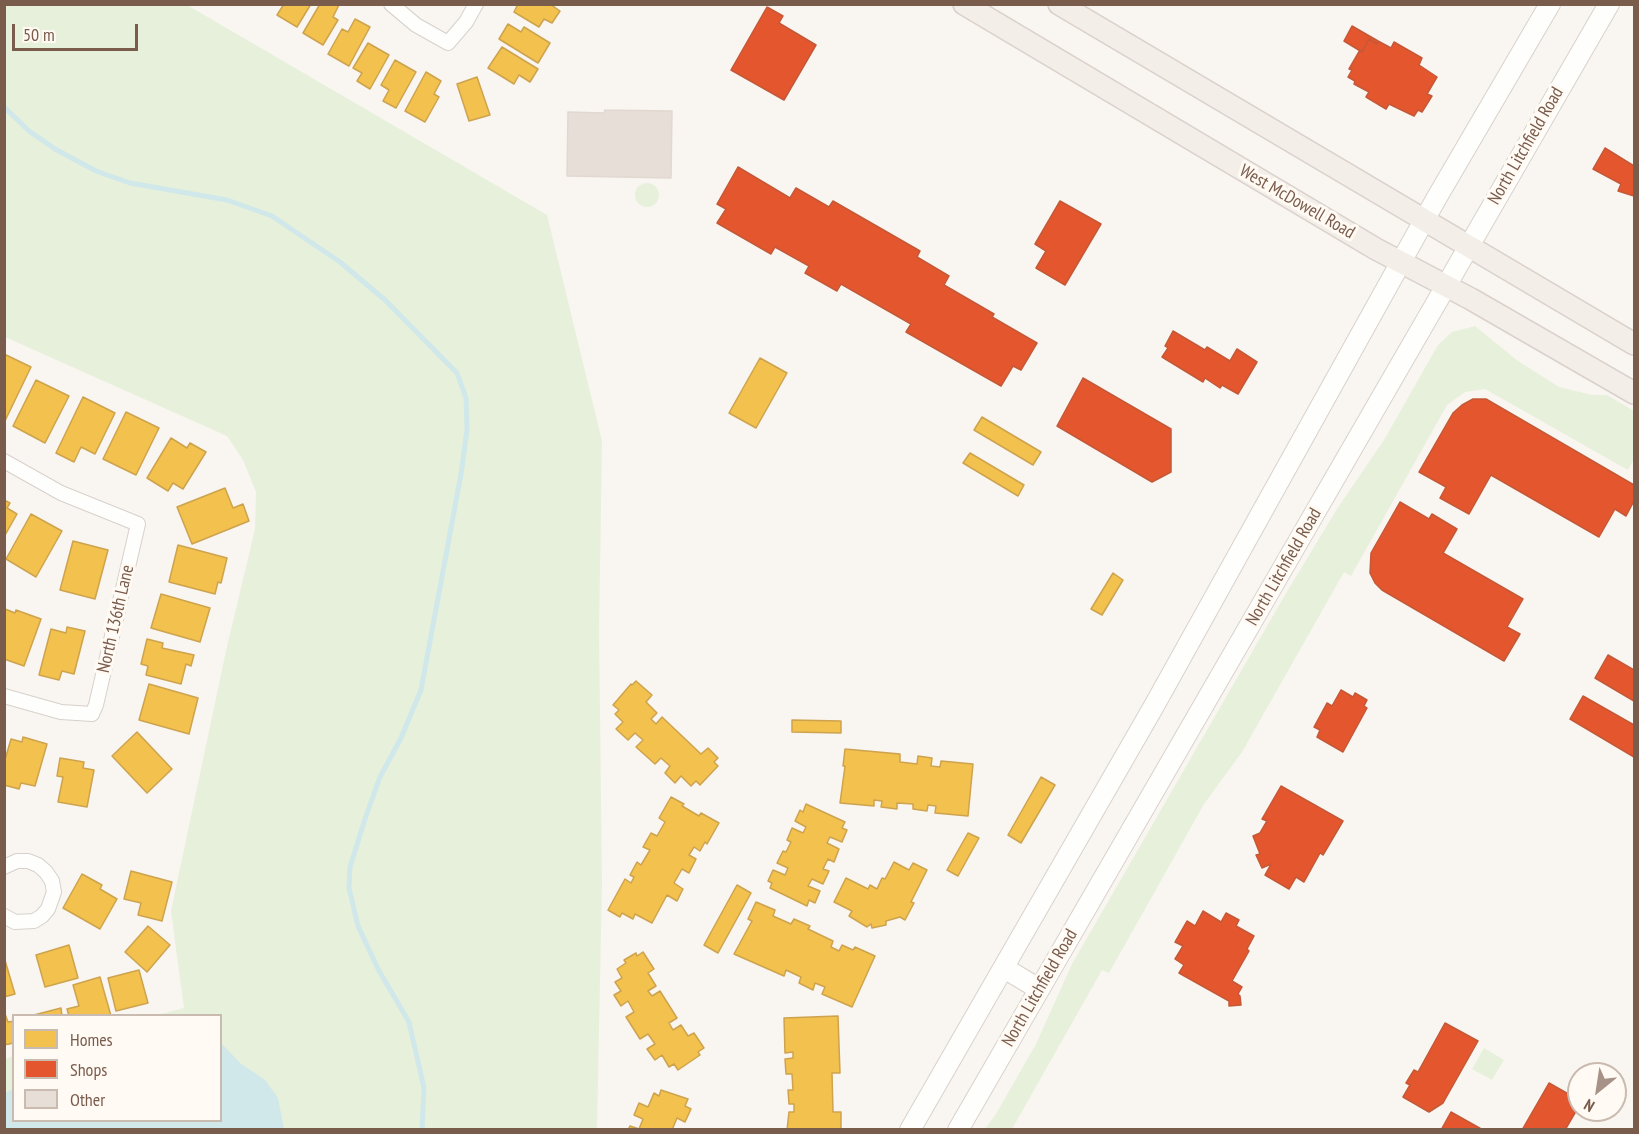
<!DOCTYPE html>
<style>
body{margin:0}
#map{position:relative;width:1639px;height:1134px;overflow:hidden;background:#f9f5f0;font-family:"PT Sans Narrow",sans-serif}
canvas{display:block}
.frame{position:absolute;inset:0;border:6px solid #7a5c4d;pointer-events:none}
.legend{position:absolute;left:12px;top:1014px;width:210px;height:108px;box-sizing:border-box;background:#fffaf3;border:2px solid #cabbb1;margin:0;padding:8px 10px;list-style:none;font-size:18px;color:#7a5c4d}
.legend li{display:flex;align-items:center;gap:12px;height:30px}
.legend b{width:30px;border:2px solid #cabbb1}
.north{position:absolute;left:1567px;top:1062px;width:60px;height:60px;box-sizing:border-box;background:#fffaf3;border:2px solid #cabbb1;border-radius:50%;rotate:210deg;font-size:16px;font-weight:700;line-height:24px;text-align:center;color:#7a5c4d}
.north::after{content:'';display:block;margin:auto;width:21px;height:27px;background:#a69286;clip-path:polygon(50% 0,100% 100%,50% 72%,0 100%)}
.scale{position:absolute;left:12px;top:24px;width:126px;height:27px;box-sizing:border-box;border:3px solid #7a5c4d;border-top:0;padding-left:8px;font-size:18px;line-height:21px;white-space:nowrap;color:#7a5c4d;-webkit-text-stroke:4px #fffaf3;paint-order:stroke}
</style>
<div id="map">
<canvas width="1639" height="1134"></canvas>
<div class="frame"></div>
<ul class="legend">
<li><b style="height:16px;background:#f2c14e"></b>Homes</li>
<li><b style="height:16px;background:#e4572e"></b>Shops</li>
<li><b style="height:16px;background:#e6ded7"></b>Other</li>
</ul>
<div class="north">N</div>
<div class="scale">50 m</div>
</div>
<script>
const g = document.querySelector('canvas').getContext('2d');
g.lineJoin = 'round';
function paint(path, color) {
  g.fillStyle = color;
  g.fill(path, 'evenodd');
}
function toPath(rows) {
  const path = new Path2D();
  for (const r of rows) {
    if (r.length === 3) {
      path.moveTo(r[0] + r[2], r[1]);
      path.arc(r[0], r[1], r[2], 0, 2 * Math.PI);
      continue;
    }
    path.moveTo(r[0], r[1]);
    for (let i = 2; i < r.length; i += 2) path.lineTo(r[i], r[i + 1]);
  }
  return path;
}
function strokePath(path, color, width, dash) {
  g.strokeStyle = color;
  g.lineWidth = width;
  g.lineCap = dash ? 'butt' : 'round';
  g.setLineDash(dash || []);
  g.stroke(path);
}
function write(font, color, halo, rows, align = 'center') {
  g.font = font + ' "PT Sans Narrow",sans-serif';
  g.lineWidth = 6;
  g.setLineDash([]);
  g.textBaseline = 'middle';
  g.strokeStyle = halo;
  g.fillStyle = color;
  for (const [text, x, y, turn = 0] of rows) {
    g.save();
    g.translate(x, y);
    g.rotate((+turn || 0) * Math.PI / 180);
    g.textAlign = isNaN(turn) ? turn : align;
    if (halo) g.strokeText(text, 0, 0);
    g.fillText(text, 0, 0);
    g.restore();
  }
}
paint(toPath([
 [5,5,187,5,547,215,602,441,599,632,602,882,597,1129,5,1129,5,1059,13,1056,14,1120,220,1120,220,1016,158,1015,184,1008,171,911,226,651,255,529,256,492,243,460,227,436,5,337],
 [647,195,12],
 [1475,326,1518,361,1559,387,1592,395,1607,395,1634,411,1634,459,1628,470,1485,389,1465,392,1447,405,1351,576,1344,572,1242,752,1204,804,1109,973,1102,970,1012,1129,985,1129,996,1114,1036,1044,1072,964,1285,595,1337,509,1384,440,1438,345,1452,332],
 [1484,1048,1504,1060,1492,1080,1472,1069]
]), '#e7f0db');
paint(toPath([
 [221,1043,240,1063,265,1080,278,1098,284,1129,5,1129,5,1093,13,1089,14,1120,220,1120]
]), '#d0e8ea');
const homes = toPath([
 [284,4,311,4,297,27,277,15,284,4],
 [320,4,339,5,333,17,338,20,323,45,303,33,320,4],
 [518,4,550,4,560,11,552,23,544,19,539,27,514,12,518,4],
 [355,19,370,27,349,66,328,54,342,29,348,32,355,19],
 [508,24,521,32,524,27,550,43,538,63,499,39,508,24],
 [368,43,389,55,370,89,357,81,362,73,353,68,368,43],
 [502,47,538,69,530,82,519,75,514,84,488,68,502,47],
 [395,60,416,72,396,108,383,101,389,90,381,85,395,60],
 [426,72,441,81,434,94,439,97,425,122,405,111,426,72],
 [477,77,490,115,469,121,457,84,477,77],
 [4,354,31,367,4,423,4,354],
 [760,358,787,373,756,428,729,413,760,358],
 [36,380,69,396,45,443,13,426,36,380],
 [83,397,115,413,95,454,81,447,74,462,56,453,83,397],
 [126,412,159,428,136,475,103,459,126,412],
 [982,417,1041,452,1033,465,974,430,982,417],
 [171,438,187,448,190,443,206,452,183,489,173,483,168,491,147,478,171,438],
 [970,453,1024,485,1018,496,963,463,970,453],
 [225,488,233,508,243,504,249,521,192,544,177,507,225,488],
 [4,500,10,503,7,508,17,514,4,537,4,500],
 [31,514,62,531,36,577,6,559,31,514],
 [73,541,108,550,95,599,60,590,73,541],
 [178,545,227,558,221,583,218,582,215,594,169,582,178,545],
 [1113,573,1123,580,1102,615,1091,609,1113,573],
 [161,594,210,608,200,642,151,628,161,594],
 [5,609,15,613,16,610,41,619,24,666,4,659,5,609],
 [67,627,85,631,74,674,62,671,59,680,39,675,51,629,66,633,67,627],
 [147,639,163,643,162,648,194,655,191,666,186,664,181,684,146,675,148,666,141,664,147,639],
 [636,681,652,695,646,702,657,713,651,719,656,724,662,717,701,754,708,748,718,758,714,762,718,766,700,785,696,781,691,786,681,776,675,783,665,773,670,766,661,758,655,764,636,747,643,740,635,733,628,740,616,729,623,722,615,714,619,710,613,705,631,684,632,685,636,681],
 [149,684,198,698,189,734,139,720,149,684],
 [792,720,841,721,841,733,792,732,792,720],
 [137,732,172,769,147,793,112,756,137,732],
 [23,737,47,744,35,786,21,783,19,789,4,785,4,763,11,739,22,742,23,737],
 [845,749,900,754,900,762,917,764,918,756,932,758,931,766,940,767,941,761,973,764,968,816,935,813,936,806,928,805,927,811,913,809,913,804,897,803,897,809,881,807,882,801,874,800,874,806,840,803,845,766,843,766,845,749],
 [60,758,84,762,83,768,94,770,87,807,58,802,63,777,57,776,60,758],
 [1041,777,1055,785,1021,843,1008,835,1041,777],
 [671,797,684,804,682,806,699,816,701,813,719,823,707,844,705,842,700,851,694,847,689,855,696,859,689,873,682,869,674,883,683,889,677,901,667,895,652,923,635,914,633,919,622,913,620,917,608,910,625,879,631,883,634,877,630,875,637,862,641,865,650,850,643,847,651,833,657,836,665,822,659,818,671,797],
 [806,804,845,822,842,828,847,830,842,842,830,837,827,843,839,849,834,862,828,859,823,869,829,871,823,884,812,879,808,886,820,891,815,903,809,900,807,906,770,888,772,883,768,881,773,870,785,875,788,868,777,863,783,851,786,852,791,842,787,840,792,828,803,833,806,827,795,821,800,810,803,812,806,804],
 [968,833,979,838,958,876,947,870,968,833],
 [894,862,909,870,913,863,927,870,911,902,914,903,905,920,900,917,886,921,886,925,872,928,871,924,867,927,849,916,852,911,834,902,846,878,868,889,870,885,877,889,882,878,885,879,894,862],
 [131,871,172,882,162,921,138,915,141,903,124,899,131,871],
 [82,874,102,885,100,889,117,899,100,929,63,908,82,874],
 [737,885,751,893,718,953,704,945,737,885],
 [756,902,775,910,773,916,791,924,794,919,810,926,808,929,833,941,831,947,839,951,842,945,853,950,855,947,875,956,852,1007,822,994,825,987,815,983,813,990,799,983,801,977,786,970,784,976,734,954,752,921,748,919,756,902],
 [148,926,170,945,147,972,125,952,148,926],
 [69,945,78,978,45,987,36,955,69,945],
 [643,952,654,969,648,973,656,986,648,991,652,996,660,991,677,1018,669,1023,673,1030,681,1025,688,1036,694,1033,704,1048,698,1052,700,1055,678,1070,674,1064,669,1067,662,1055,655,1060,647,1049,655,1044,648,1034,640,1039,626,1017,634,1012,628,1001,621,1006,614,995,621,991,615,982,622,978,617,969,626,963,624,960,636,953,637,956,643,952],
 [4,957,15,994,4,997,4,957],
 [139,970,148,1003,116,1011,108,978,139,970],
 [100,977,111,1016,69,1016,67,1009,79,1006,73,985,100,977],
 [61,1008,62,1016,30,1016,61,1008],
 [4,1011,8,1022,14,1021,14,1043,4,1045,4,1011],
 [838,1016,840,1073,832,1073,833,1112,841,1112,841,1130,787,1130,789,1112,794,1112,794,1104,789,1104,788,1090,793,1090,792,1074,786,1074,785,1059,793,1058,793,1052,785,1053,784,1018,838,1016],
 [661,1090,688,1099,685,1106,691,1109,685,1122,677,1118,672,1130,628,1130,630,1126,639,1129,643,1119,634,1115,639,1103,648,1107,654,1093,659,1096,661,1090]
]);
paint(homes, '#f2c14e');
strokePath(homes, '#cea34e', 1.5);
const shops = toPath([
 [767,7,783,16,779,23,816,45,784,100,731,70,767,7],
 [1352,26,1378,41,1377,44,1369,39,1362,52,1344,41,1352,26],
 [1369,39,1377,44,1378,41,1391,48,1394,42,1422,58,1419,65,1437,77,1427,94,1432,96,1422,112,1418,110,1414,116,1389,104,1386,109,1366,97,1369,92,1354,84,1355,81,1348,77,1352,70,1349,69,1360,50,1362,52,1369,39],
 [1605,148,1634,166,1634,196,1618,191,1621,184,1593,169,1605,148],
 [738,167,790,198,796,188,829,207,833,201,920,251,917,257,949,276,944,285,994,314,992,317,1037,343,1021,370,1013,366,1001,386,906,332,911,324,841,284,837,291,805,273,809,266,775,247,771,254,717,223,726,209,717,204,738,167],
 [1060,201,1101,224,1065,285,1036,268,1046,251,1035,244,1060,201],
 [1173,331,1205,350,1207,347,1230,361,1237,349,1257,362,1238,394,1222,385,1220,388,1205,378,1203,382,1162,357,1168,348,1165,346,1173,331],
 [1083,378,1171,429,1171,472,1152,482,1057,426,1083,378],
 [1473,399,1486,399,1634,485,1634,501,1626,516,1615,509,1599,537,1491,475,1469,514,1440,498,1446,487,1419,472,1453,413,1462,405,1473,399],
 [1400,502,1429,519,1432,514,1457,529,1443,553,1523,599,1507,627,1520,634,1504,661,1382,590,1375,583,1370,573,1371,553,1400,502],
 [1608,655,1634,670,1634,701,1595,678,1608,655],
 [1341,690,1353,697,1355,693,1367,700,1364,706,1367,708,1343,752,1317,737,1320,730,1314,727,1327,703,1332,706,1341,690],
 [1583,696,1634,725,1634,757,1570,719,1583,696],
 [1281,786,1343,821,1323,855,1320,853,1304,882,1296,877,1289,889,1265,875,1271,864,1262,868,1256,855,1260,854,1253,836,1260,833,1267,821,1262,819,1281,786],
 [1203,911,1221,922,1226,913,1239,920,1236,926,1254,936,1247,949,1249,951,1232,981,1242,987,1238,994,1240,996,1241,1005,1229,1006,1229,1001,1179,973,1184,965,1175,959,1183,946,1175,942,1187,921,1195,926,1203,911],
 [1445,1023,1478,1041,1443,1103,1429,1112,1403,1097,1410,1085,1406,1083,1414,1070,1418,1072,1445,1023],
 [1549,1083,1579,1100,1579,1106,1565,1130,1522,1130,1549,1083],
 [1451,1112,1483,1130,1441,1130,1451,1112]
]);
paint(shops, '#e4572e');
strokePath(shops, '#c45837', 1.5);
strokePath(toPath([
 [4,107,29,131,55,149,96,171,130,183,227,200,272,216,340,262,385,300,457,373,466,398,467,430,461,474,421,690,401,738,380,777,366,816,350,867,349,888,358,926,378,969,409,1022,424,1088,422,1130]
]), '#d0e8ea', 5);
const building = toPath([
 [605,110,672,111,671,178,567,176,568,112,604,113,605,110]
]);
paint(building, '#e6ded7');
strokePath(building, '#e2d8d2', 1.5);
const street = toPath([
 [391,4,416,25,448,43,466,22,476,4],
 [4,461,61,493,138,524,96,705,92,714,61,712,4,696],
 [4,867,17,861,28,861,38,865,46,872,52,881,54,892,48,909,42,916,34,921,15,922,4,916]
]);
const secondary = toPath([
 [1004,968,1039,989],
 [910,1130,1154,706,1436,199,1550,4],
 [958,1130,1609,4]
]);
const primary = toPath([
 [964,4,1376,249,1471,299,1634,393],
 [1059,4,1634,344]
]);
strokePath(street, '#d7d1cb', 16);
strokePath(secondary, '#d9d2cb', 22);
strokePath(primary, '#dad1cc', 24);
strokePath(street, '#fefefd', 14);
strokePath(secondary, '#fefefd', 20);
strokePath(primary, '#f3eee8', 21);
write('18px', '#7a5c4d', '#fffaf3', [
 ["North Litchfield Road",1526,146,-60],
 ["West McDowell Road",1297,202,30],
 ["North Litchfield Road",1284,567,-60],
 ["North 136th Lane",116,619,-77],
 ["North Litchfield Road",1040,988,-60]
]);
</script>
